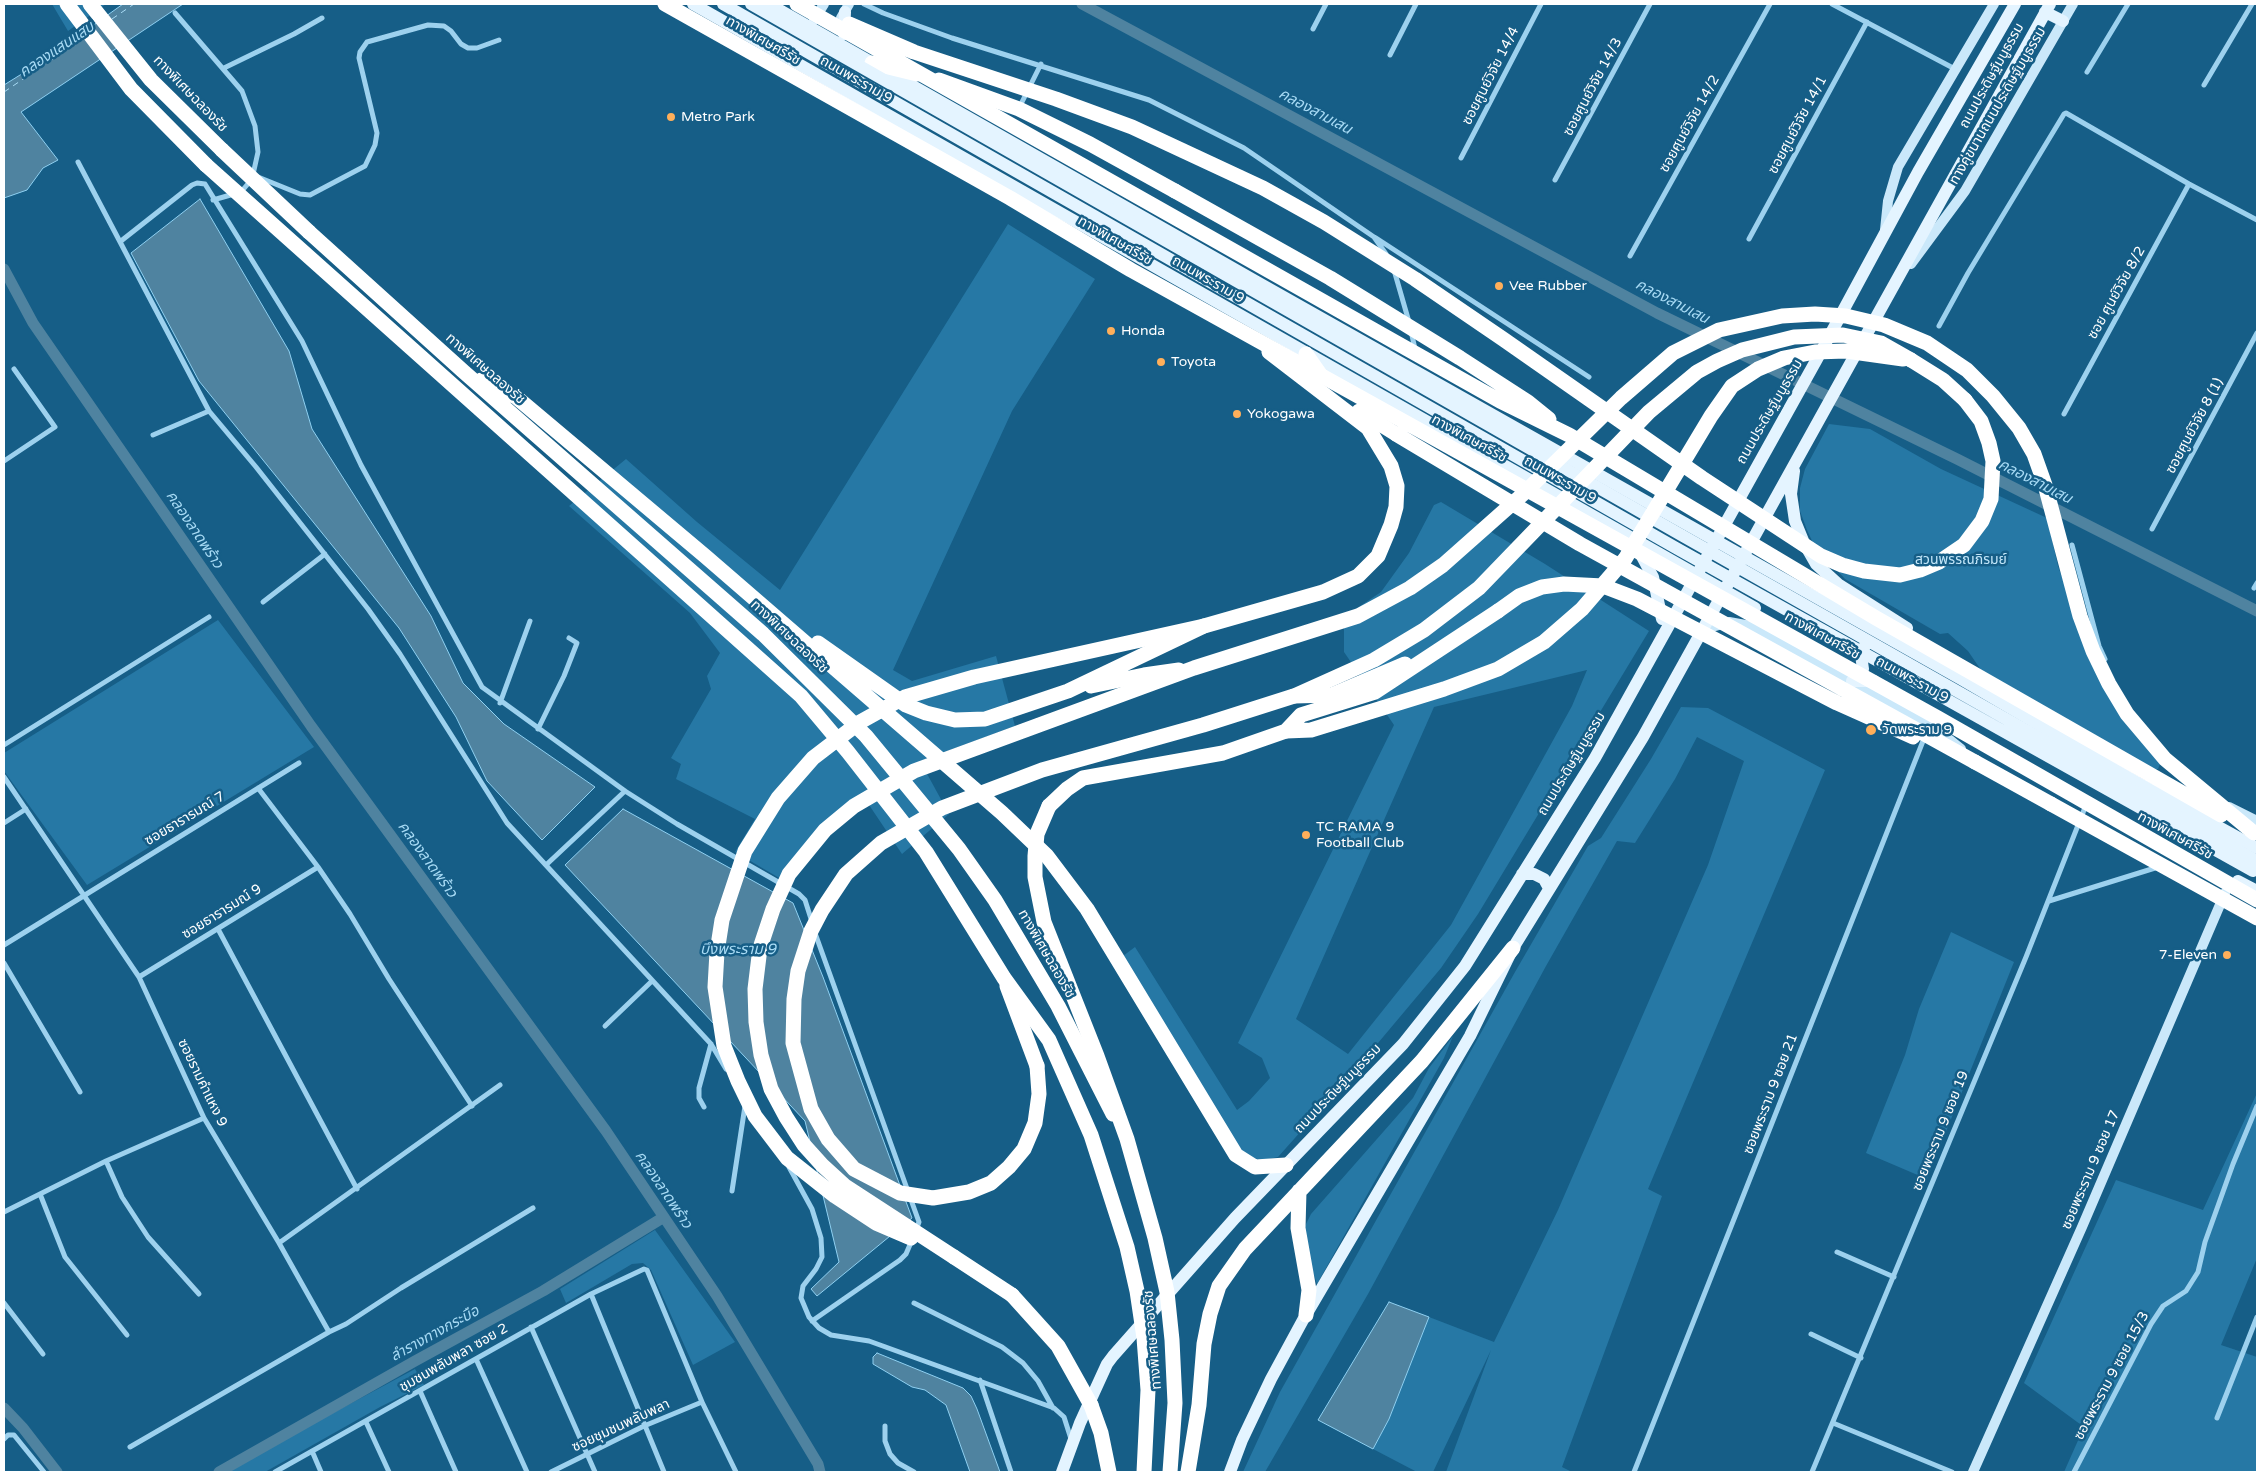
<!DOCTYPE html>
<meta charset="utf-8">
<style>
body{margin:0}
#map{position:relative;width:2261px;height:1476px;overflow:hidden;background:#165e87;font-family:"Varela Round",sans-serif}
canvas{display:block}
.frame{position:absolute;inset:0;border:5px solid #fff;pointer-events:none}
</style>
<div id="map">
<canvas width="2261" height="1476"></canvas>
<div class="frame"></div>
</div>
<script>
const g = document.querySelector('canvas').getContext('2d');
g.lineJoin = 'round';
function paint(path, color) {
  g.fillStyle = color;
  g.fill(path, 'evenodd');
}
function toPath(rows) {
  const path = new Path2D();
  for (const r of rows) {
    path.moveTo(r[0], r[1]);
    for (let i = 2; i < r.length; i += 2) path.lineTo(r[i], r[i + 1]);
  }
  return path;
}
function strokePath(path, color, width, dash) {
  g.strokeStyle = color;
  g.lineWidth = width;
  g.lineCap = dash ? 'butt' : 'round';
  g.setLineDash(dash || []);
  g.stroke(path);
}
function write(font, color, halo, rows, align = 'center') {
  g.font = font + ' "Varela Round","Noto Sans Thai",sans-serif';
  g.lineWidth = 5;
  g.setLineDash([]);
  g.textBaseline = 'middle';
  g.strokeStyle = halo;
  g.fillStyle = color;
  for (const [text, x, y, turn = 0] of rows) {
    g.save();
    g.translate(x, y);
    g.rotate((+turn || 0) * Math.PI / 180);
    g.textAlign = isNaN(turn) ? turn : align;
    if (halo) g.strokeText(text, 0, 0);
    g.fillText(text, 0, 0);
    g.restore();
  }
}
paint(toPath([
 [52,4,106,4,68,31],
 [1008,224,1095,279,1012,411,893,670,912,681,996,656,1015,726,920,761,949,814,902,854,863,796,781,879,735,852,755,819,676,779,681,764,671,758,711,689,707,676,720,653,690,613,569,506,626,459,697,522,780,590],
 [1829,424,1870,429,1941,469,2047,518,2058,566,2078,623,2161,761,2158,769,2149,769,1981,670,1968,651,1948,633,1940,634,1845,579,1814,545,1807,530,1800,511,1800,488,1805,469],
 [1441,502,1545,564,1649,631,1478,914,1441,968,1352,1074,1278,1157,1264,1160,1250,1158,1237,1148,1123,956,1135,947,1237,1110,1249,1101,1270,1078,1262,1058,1238,1043,1394,725,1344,652,1344,617,1381,592,1409,553,1434,505],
 [1587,670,1572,706,1451,925,1348,1054,1296,1019,1434,707],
 [218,620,314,747,87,885,4,771,4,753],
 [1681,707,1708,708,1825,770,1648,1189,1662,1196,1562,1467,1572,1472,1446,1472,1491,1350,1433,1472,1417,1472,1373,1449,1389,1419,1429,1317,1494,1342,1558,1210,1708,865,1744,761,1697,737,1675,779,1635,843,1617,841,1546,966,1368,1294,1265,1472,1243,1472,1280,1392,1515,972,1588,846,1601,838,1651,759],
 [1951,932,2014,962,1927,1179,1866,1153,1905,1055,1919,1009],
 [1453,1036,1444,1058,1317,1284,1304,1245,1303,1230,1311,1214,1413,1098,1429,1068],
 [2257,1093,2257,1258,2221,1345,2257,1357,2257,1472,2064,1472,2084,1427,2024,1383,2116,1180,2203,1210],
 [655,1230,735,1342,693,1365,651,1270,643,1263,632,1264,566,1303,560,1289],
 [415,1369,424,1385,380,1407,265,1472,227,1472,249,1458]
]), '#2678a5');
const water = toPath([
 [123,4,183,4,21,112,58,160,43,168,27,190,4,198,4,85,49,57,123,4],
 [200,199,289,351,312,429,431,616,463,683,504,724,595,787,542,840,487,781,456,717,399,628,199,381,131,253,200,199],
 [623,809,793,903,823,977,912,1218,817,1296,811,1289,839,1262,805,1121,565,865,623,809],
 [1389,1302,1429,1317,1389,1419,1373,1449,1318,1420,1389,1302],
 [877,1353,963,1388,971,1396,977,1409,1000,1472,970,1472,946,1405,925,1390,912,1387,873,1364,873,1357,877,1353]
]);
paint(water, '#4f83a0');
strokePath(water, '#8fd0f1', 1);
strokePath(toPath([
 [1082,4,1657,313,1957,459,2257,611],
 [4,269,33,323,311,726,606,1131,717,1296,818,1464,820,1472],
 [4,1408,23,1428,57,1472],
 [219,1472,415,1361,543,1291,664,1217]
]), '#4f83a0', 11);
strokePath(toPath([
 [112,19,134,4],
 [4,92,84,38]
]), '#a8dbf5', 1, [6, 5]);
strokePath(toPath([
 [864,4,883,13,952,38,1149,100,1244,148,1374,237,1386,254],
 [1832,4,1955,69],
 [175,13,242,91,255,126,258,152,252,179,241,192,213,200],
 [1313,29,1326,4],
 [1390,55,1416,4],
 [224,68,294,34,322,18],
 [2087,72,2128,4],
 [2204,85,2252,4],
 [1019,108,1041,64],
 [1461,158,1541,4],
 [78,162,209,411,153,435],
 [258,177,300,194,310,195,365,166,375,145,377,133,359,58,360,52,367,42,428,25,444,26,451,31,461,44,468,48,477,48,499,40],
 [1555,180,1650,4],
 [1376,238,1589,377],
 [1749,239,1867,22],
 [121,241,192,185,197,183,205,184,302,341,361,465,482,687,625,791,677,824,799,894,805,900,812,922],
 [1630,256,1770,4],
 [1394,270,1409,322],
 [1939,326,1968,273,2064,114,2066,113,2189,184,2257,220],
 [1411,331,1415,349],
 [209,411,256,467,368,609,400,654,507,823,711,1044,726,1069],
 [2064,414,2189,184],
 [4,461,55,427,14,369],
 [2152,529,2257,333],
 [2072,545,2099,646,2105,659],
 [2254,588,2257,583],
 [263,602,325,554],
 [500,703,530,621],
 [538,729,564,676,577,643,569,638],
 [4,745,209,617],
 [4,777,139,977,204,1118,279,1243,329,1332,346,1324,401,1288,533,1208],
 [258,788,318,867,350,914,389,979,472,1106],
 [4,823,26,809],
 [546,865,625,791],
 [2049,901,2155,868],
 [218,929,357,1189],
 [815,933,919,1222,916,1230],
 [4,945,299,763],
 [4,963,80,1092],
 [139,977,318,867],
 [605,1026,652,981],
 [704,1107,699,1098,699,1088,711,1044],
 [106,1161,122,1197,148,1237,199,1294],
 [789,1167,812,1209,821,1238,822,1257,816,1269,803,1286,801,1298,809,1317,819,1328,831,1335,869,1341,1054,1408,1064,1417,1071,1439],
 [732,1191,745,1106],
 [40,1194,65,1257,127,1335],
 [4,1212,106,1161,204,1118],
 [279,1243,500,1085],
 [1837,1252,1894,1277],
 [591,1294,664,1472],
 [4,1303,43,1354],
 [914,1303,1002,1347,1023,1363,1038,1381,1053,1408],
 [812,1321,900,1260,906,1254,912,1240],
 [531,1327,595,1472],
 [1811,1334,1861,1358],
 [476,1359,527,1472],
 [980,1380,1011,1472],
 [420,1391,456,1472],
 [2217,1418,2257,1317],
 [366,1422,389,1472],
 [1833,1423,1952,1472],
 [885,1426,885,1441,890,1454,898,1463,914,1472],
 [4,1439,8,1435,14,1435,44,1472],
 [130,1447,329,1332],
 [312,1451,321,1472],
 [275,1472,591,1294,644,1269,647,1270,702,1402,736,1472],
 [551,1472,644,1426,702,1402],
 [1634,1472,1925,736],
 [1812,1472,2026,957,2086,805],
 [2074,1472,2151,1324,2163,1306,2186,1291,2198,1272,2205,1242,2233,1164,2257,1106]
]), '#9dd1ee', 5);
strokePath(toPath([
 [841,18,849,4],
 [814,20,824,4],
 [1885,230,1888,201,1898,167,1994,4],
 [1911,264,1965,191,2073,4],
 [1701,636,1712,627,1729,622,1751,626,1930,724,1961,749],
 [2229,807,2257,821],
 [1973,1472,2082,1227,2225,893]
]), '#cae8fa', 10);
strokePath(toPath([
 [693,4,1755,608],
 [769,4,1257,282,1961,679,2137,782,2257,848],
 [2045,12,2063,21],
 [844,34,845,12],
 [1794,471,1791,494,1795,521,1804,543,1816,564,1838,584,1907,628],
 [1639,551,1653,577,1662,619],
 [1863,669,1861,655,1866,643],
 [1852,681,1874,681],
 [1522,874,1534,874,1544,879,1549,888],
 [2238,881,2257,891],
 [1062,1472,1080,1423,1107,1364,1113,1356,1235,1218,1403,1044,1465,966,1595,758,1817,359,1918,172,2015,4],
 [1230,1472,1242,1440,1271,1379,1303,1320,1470,1036,1513,948,1643,737,2050,4]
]), '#e4f4ff', 12);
strokePath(toPath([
 [67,4,131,89,206,165],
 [90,4,151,80,222,150],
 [872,63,917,74],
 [939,80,1019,109,1090,144,1175,191],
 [309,232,464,372,763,634,866,736,959,849,995,900,1058,1006,1113,1114],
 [1306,354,1322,377],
 [1911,360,1943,380,1965,400],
 [481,380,516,397,705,556,1002,813,1047,856,1087,909,1236,1155,1255,1167,1286,1165],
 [1359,411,1396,434],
 [818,643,906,705,926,713,955,720,985,719,1068,691,1204,626,1323,592,1358,576,1378,556,1391,525,1396,507,1397,486,1391,466,1368,428,1269,352],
 [1091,686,1144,675,1179,670],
 [1294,696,1332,695,1405,664],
 [1975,762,2051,804],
 [1049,806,1067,789,1083,778,1223,753,1286,731,1301,715,1375,692,1498,611],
 [1007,986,1037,1066],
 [1299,1191,1298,1228,1309,1290,1306,1315],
 [954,1257,1012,1295],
 [1091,1405,1101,1433,1109,1472],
 [1188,1472,1199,1405,1204,1344,1210,1314,1219,1286,1245,1249,1422,1061,1513,948]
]), '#fff', 15);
strokePath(toPath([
 [723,4,1676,548,2253,871],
 [751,4,1683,536,2257,861]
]), '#e4f4ff', 12);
strokePath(toPath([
 [665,4,1010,198,1131,270,1938,718,2257,900],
 [797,4,1395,342,1500,401,1569,435,1876,618,2221,815],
 [849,24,914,52,1056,99,1132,127,1263,188,1324,222,1415,279,1503,339,1702,478,1821,556,1842,565,1864,571,1900,575,1920,570,1939,562,1964,545,1982,521,1991,499,1993,461,1989,443,1981,421,1965,400],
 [222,150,309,232],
 [206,165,801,696,848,752,926,852,1004,978,1049,1040,1091,1135,1127,1247,1137,1291,1144,1338,1148,1390,1144,1472],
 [1175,191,1330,278,1460,358,1528,402,1549,419],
 [1396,434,1580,544,1975,762],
 [1498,611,1519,596,1542,587,1564,584,1603,586,1637,599,1837,703,1913,737],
 [1286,731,1311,730,1444,689,1498,669,1544,642,1582,609,1625,559,1711,416,1732,386,1758,369,1784,358,1815,352,1846,351,1903,359],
 [2051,804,2257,918],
 [1049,806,1037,834,1035,856,1035,877,1044,922,1097,1056,1127,1139,1155,1238,1167,1292,1172,1340,1175,1403,1170,1472],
 [1037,1066,1039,1094,1035,1123,1024,1149,1009,1167,991,1183,969,1192,933,1198,900,1193,854,1169,828,1139,811,1109,793,1043,794,999,798,971,811,931,822,910,846,874,881,843,942,808,1042,770,1203,725,1294,696,1374,660,1424,630,1479,588,1649,412,1697,372,1717,361,1742,350,1794,337,1843,335,1881,343,1911,360],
 [911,1238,876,1223,835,1196,787,1158,755,1116,738,1081,724,1046,715,987,717,952,722,920,745,851,778,798,813,758,860,722,905,697,974,677,1204,626],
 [954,1257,845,1186,822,1165,804,1145,786,1117,771,1089,761,1055,756,1022,755,989,760,948,773,909,789,874,825,830,854,806,914,771,1194,668,1358,616,1410,588,1443,565,1522,495,1621,398,1673,353,1719,330,1782,316,1815,314,1846,316,1884,325,1927,343,1967,370,1993,396,2019,428,2034,454,2045,485,2080,616,2093,651,2109,684,2127,714,2165,759,2254,833],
 [1012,1295,1058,1346,1091,1405]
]), '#fff', 15);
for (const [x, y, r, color] of [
 [671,117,5,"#ffaf5a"],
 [1499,286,5,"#ffaf5a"],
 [1111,331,5,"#ffaf5a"],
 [1161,362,5,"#ffaf5a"],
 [1237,414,5,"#ffaf5a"],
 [1871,730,6,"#ffaf5a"],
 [1306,835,5,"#ffaf5a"],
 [2227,955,5,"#ffaf5a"]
]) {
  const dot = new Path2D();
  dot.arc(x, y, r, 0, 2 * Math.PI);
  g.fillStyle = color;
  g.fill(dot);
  strokePath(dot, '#165e87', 2);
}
write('14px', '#fff', '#165e87', [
 ["ทางพิเศษศรีรัช",763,41,30],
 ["ซอยศูนย์วิจัย 14/4",1491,76,-63],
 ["ถนนประดิษฐ์มนูธรรม",1992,76,-61],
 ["ถนนพระราม 9",856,80,30],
 ["ซอยศูนย์วิจัย 14/3",1593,87,-62],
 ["ทางพิเศษฉลองรัช",190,94,46],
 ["ทางคู่ขนานถนนประดิษฐ์มนูธรรม",1998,106,-60],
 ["ซอยศูนย์วิจัย 14/2",1690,124,-61],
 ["ซอยศูนย์วิจัย 14/1",1798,125,-62],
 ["ทางพิเศษศรีรัช",1115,241,30],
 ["ถนนพระราม 9",1208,280,30],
 ["ซอย ศูนย์วิจัย 8/2",2117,293,-61],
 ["ทางพิเศษฉลองรัช",485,369,41],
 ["ถนนประดิษฐ์มนูธรรม",1770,412,-60],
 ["ซอยศูนย์วิจัย 8 (1)",2195,426,-62],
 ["ทางพิเศษศรีรัช",1469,439,29],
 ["ถนนพระราม 9",1560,480,30],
 ["ทางพิเศษศรีรัช",1822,636,29],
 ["ทางพิเศษฉลองรัช",789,637,43],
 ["ถนนพระราม 9",1912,680,29],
 ["ถนนประดิษฐ์มนูธรรม",1572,764,-59],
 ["ซอยธารารมณ์ 7",185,819,-31],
 ["ทางพิเศษศรีรัช",2175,836,29],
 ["ซอยธารารมณ์ 9",222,912,-32],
 ["ทางพิเศษฉลองรัช",1046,954,60],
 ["ซอยรามคำแหง 9",202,1083,64],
 ["ถนนประดิษฐ์มนูธรรม",1338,1089,-46],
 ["ซอยพระราม 9 ซอย 21",1771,1094,-69],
 ["ซอยพระราม 9 ซอย 19",1941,1131,-68],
 ["ซอยพระราม 9 ซอย 17",2091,1170,-67],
 ["ทางพิเศษฉลองรัช",1153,1340,-95],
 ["ชุมชนพลับพลา ซอย 2",454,1358,-30],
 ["ซอยพระราม 9 ซอย 15/3",2112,1376,-62],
 ["ซอยชุมชนพลับพลา",621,1426,-25]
]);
write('14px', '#fff', '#165e87', [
 ["Metro Park",681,117],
 ["Vee Rubber",1509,286],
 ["Honda",1121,331],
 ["Toyota",1171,362],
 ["Yokogawa",1247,414],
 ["วัดพระราม 9",1882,730],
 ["TC RAMA 9",1316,827],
 ["Football Club",1316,843],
 ["7-Eleven",2217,955,"right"]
], 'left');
write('14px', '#c3e7fa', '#165e87', [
 ["สวนพรรณภิรมย์",1961,560]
]);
write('italic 15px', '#a8dbf5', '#165e87', [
 ["คลองแสนแสบ",57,50,-34],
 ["คลองสามเสน",1315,112,28],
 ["คลองสามเสน",1672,302,27],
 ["คลองสามเสน",2035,482,27],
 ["คลองลาดพร้าว",194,530,56],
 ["คลองลาดพร้าว",427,860,54],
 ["บึงพระราม 9",738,950],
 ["คลองลาดพร้าว",663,1190,56],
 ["ลำรางทางกระบือ",435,1334,-29]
]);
</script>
